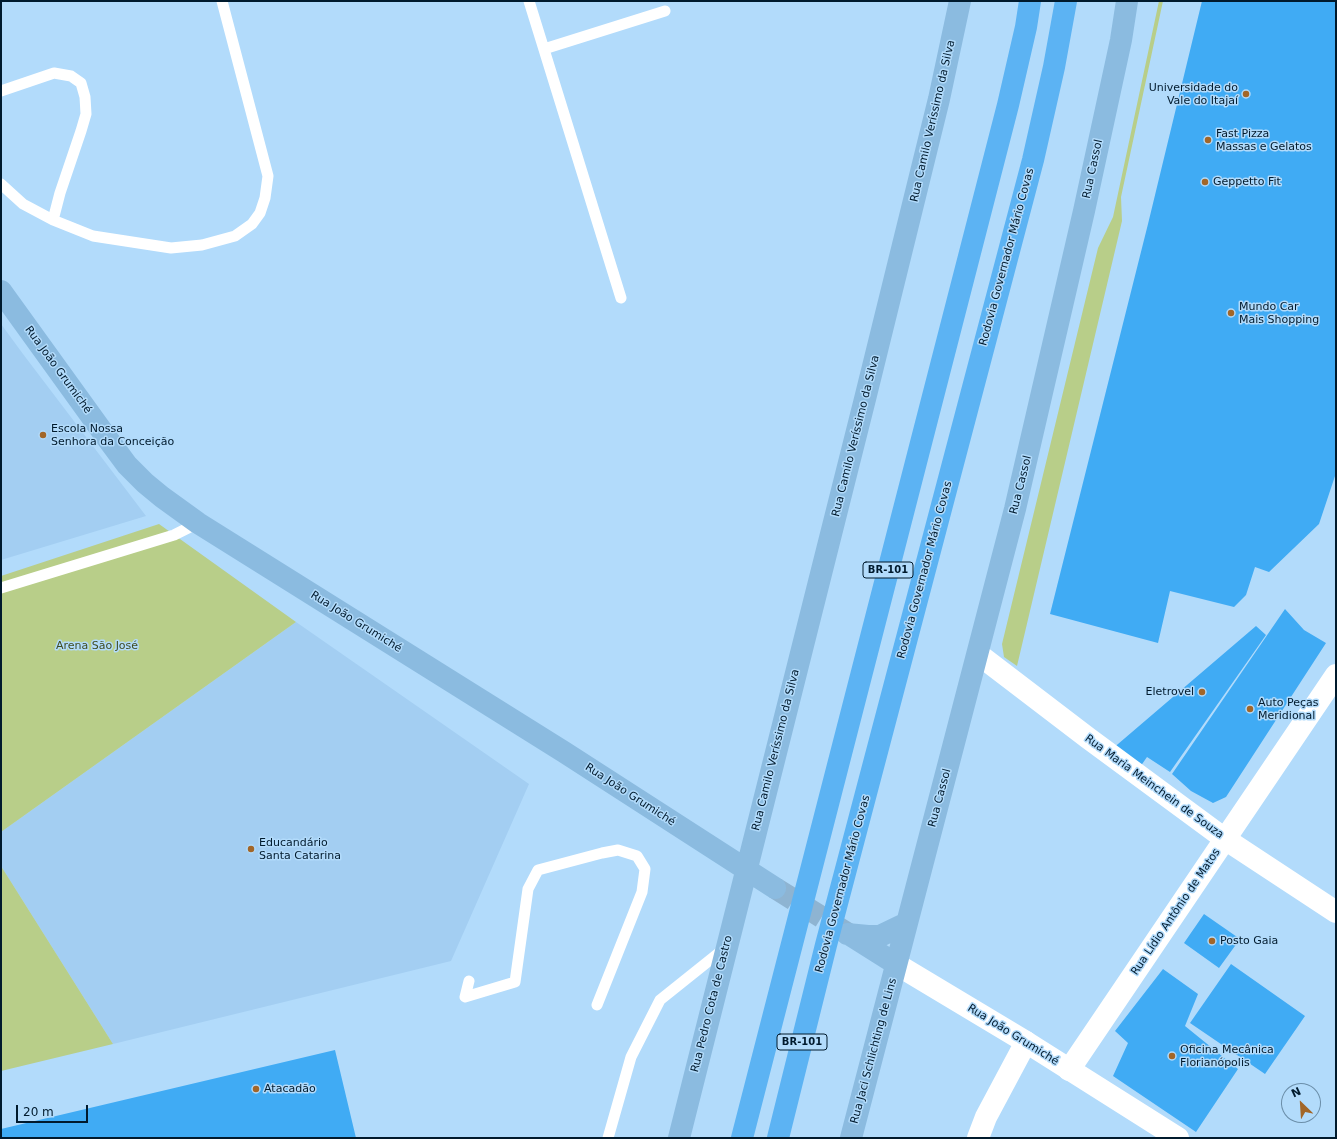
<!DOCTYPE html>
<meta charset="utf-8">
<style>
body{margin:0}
#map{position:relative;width:1337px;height:1139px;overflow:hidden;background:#b2dbfb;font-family:"DejaVu Sans",sans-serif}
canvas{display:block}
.frame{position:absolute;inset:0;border:2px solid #001a2d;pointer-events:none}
.north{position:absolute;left:1281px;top:1083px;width:40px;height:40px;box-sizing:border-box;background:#b2dbfb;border:1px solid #6b8ea9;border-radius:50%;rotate:335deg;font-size:11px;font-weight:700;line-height:16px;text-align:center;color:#001a2d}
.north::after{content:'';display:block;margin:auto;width:14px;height:18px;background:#a26628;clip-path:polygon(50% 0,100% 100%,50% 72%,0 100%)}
.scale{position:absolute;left:16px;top:1105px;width:72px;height:18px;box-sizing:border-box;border:2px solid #001a2d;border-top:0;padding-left:5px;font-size:12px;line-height:14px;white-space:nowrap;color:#001a2d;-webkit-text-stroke:3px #b2dbfb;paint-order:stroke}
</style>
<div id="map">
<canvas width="1337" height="1139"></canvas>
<div class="frame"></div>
<div class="north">N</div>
<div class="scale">20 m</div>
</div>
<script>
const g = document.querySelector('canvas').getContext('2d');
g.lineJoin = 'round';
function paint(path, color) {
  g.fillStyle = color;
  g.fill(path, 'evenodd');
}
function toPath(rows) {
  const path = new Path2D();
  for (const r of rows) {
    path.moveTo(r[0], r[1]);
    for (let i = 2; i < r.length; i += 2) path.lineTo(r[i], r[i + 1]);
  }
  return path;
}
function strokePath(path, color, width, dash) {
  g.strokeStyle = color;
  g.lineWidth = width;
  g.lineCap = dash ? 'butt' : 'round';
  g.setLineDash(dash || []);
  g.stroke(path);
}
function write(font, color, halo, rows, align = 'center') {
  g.font = font + ' "DejaVu Sans",sans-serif';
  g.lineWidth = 3;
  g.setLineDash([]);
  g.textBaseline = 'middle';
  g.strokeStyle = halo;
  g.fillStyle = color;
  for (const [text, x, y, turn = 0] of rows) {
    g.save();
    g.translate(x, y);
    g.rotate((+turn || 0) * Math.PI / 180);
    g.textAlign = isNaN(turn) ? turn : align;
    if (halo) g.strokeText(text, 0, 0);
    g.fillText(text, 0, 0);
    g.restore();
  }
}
paint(toPath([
 [1,324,23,354,146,516,1,560],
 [296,622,529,784,451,961,113,1044,1,866,1,832]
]), '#a3cef2');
paint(toPath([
 [1159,1,1163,1,1121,197,1122,221,1017,666,1004,657,1002,644,1098,248,1113,217],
 [159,524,296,622,1,832,1,576],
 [1,866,113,1044,1,1071]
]), '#b8ce89');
paint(toPath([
 [1202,1,1336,1,1336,473,1319,524,1269,572,1255,567,1246,595,1234,607,1170,591,1158,643,1050,614,1148,224],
 [1285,609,1304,630,1326,643,1226,797,1213,803,1191,791,1172,774],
 [1256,626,1266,635,1170,772,1147,757,1138,770,1111,750],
 [1204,914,1240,939,1219,968,1184,943],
 [1231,964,1305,1016,1265,1074,1190,1023],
 [1163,969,1198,994,1185,1026,1238,1069,1196,1132,1113,1076,1128,1043,1115,1031],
 [335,1050,356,1138,1,1138,1,1129]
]), '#40abf4');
strokePath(toPath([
 [775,888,847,933]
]), '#8eb4d2', 22, [22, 11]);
strokePath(toPath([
 [529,1,621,298],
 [544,49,665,11],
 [1,91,54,73,71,76,81,83,85,97,86,114,81,131,60,193,53,220],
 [1,184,23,204,53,220,93,236,171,248,202,245,235,236,252,224,260,213,265,198,268,176,222,1],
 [1,588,174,535,198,523],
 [469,981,465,997,515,982,528,889,538,870,602,853,618,850,637,856,645,869,642,892,597,1005],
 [608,1138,631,1057,660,1000,725,948]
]), '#fff', 11);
strokePath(toPath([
 [1069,1070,1336,675],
 [978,1138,986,1117,1026,1042]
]), '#fff', 22);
strokePath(toPath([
 [978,654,1088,738,1225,839,1336,912],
 [896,964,1026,1042,1178,1138]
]), '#fff', 22);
strokePath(toPath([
 [1,291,107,438,127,465,145,483,162,497,198,523,564,752,775,888],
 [847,934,868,936,880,936,907,923],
 [850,935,896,964],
 [679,1138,865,399,939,99,960,1],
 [851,1138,1015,509,1084,211,1121,40,1127,1]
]), '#8bbbe0', 22);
strokePath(toPath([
 [742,1138,1008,105,1026,27,1030,1],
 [778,1138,826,945,1033,160,1054,67,1066,1]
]), '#5cb3f3', 22);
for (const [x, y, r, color] of [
 [1246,94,4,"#a26628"],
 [1208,140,4,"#a26628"],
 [1205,182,4,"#a26628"],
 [1231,313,4,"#a26628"],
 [43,435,4,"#a26628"],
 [1202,692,4,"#a26628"],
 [1250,709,4,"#a26628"],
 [251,849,4,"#a26628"],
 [1212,941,4,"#a26628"],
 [1172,1056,4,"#a26628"],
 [256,1089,4,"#a26628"]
]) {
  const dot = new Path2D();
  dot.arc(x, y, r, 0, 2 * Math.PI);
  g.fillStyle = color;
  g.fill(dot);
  strokePath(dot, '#b2dbfb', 1.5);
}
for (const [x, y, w] of [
 [888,570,50],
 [802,1042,50]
]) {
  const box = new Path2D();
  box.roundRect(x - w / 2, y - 8, w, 16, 3);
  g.fillStyle = '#b2dbfb';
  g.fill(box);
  strokePath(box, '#001a2d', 1);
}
write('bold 10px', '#001a2d', null, [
 ["BR-101",888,570],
 ["BR-101",802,1042]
]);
write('11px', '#001a2d', '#b2dbfb', [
 ["Universidade do",1238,88,"right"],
 ["Vale do Itajaí",1238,101,"right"],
 ["Fast Pizza",1216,134],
 ["Massas e Gelatos",1216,147],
 ["Geppetto Fit",1213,182],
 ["Mundo Car",1239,307],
 ["Mais Shopping",1239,320],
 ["Escola Nossa",51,429],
 ["Senhora da Conceição",51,442],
 ["Eletrovel",1194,692,"right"],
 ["Auto Peças",1258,703],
 ["Meridional",1258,716],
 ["Educandário",259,843],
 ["Santa Catarina",259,856],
 ["Posto Gaia",1220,941],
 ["Oficina Mecânica",1180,1050],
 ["Florianópolis",1180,1063],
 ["Atacadão",264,1089]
], 'left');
write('11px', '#001a2d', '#b2dbfb', [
 ["Rua Camilo Veríssimo da Silva",933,121,-77],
 ["Rua Cassol",1093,169,-78],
 ["Rodovia Governador Mário Covas",1007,257,-75],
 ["Rua João Grumiché",58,370,54],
 ["Rua Camilo Veríssimo da Silva",856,436,-76],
 ["Rua Cassol",1021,485,-76],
 ["Rodovia Governador Mário Covas",925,570,-75],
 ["Rua João Grumiché",356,622,32],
 ["Rua Camilo Veríssimo da Silva",776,750,-76],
 ["Rua Maria Meinchein de Souza",1154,787,36],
 ["Rua João Grumiché",630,795,33],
 ["Rua Cassol",940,798,-75],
 ["Rodovia Governador Mário Covas",843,884,-75],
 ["Rua Lídio Antônio de Matos",1176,912,-56],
 ["Rua Pedro Cota de Castro",712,1004,-76],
 ["Rua João Grumiché",1013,1035,32],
 ["Rua Jaci Schlichting de Lins",874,1051,-75]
]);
write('11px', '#3f4c1f', '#b2dbfb', [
 ["Arena São José",97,646]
]);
</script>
